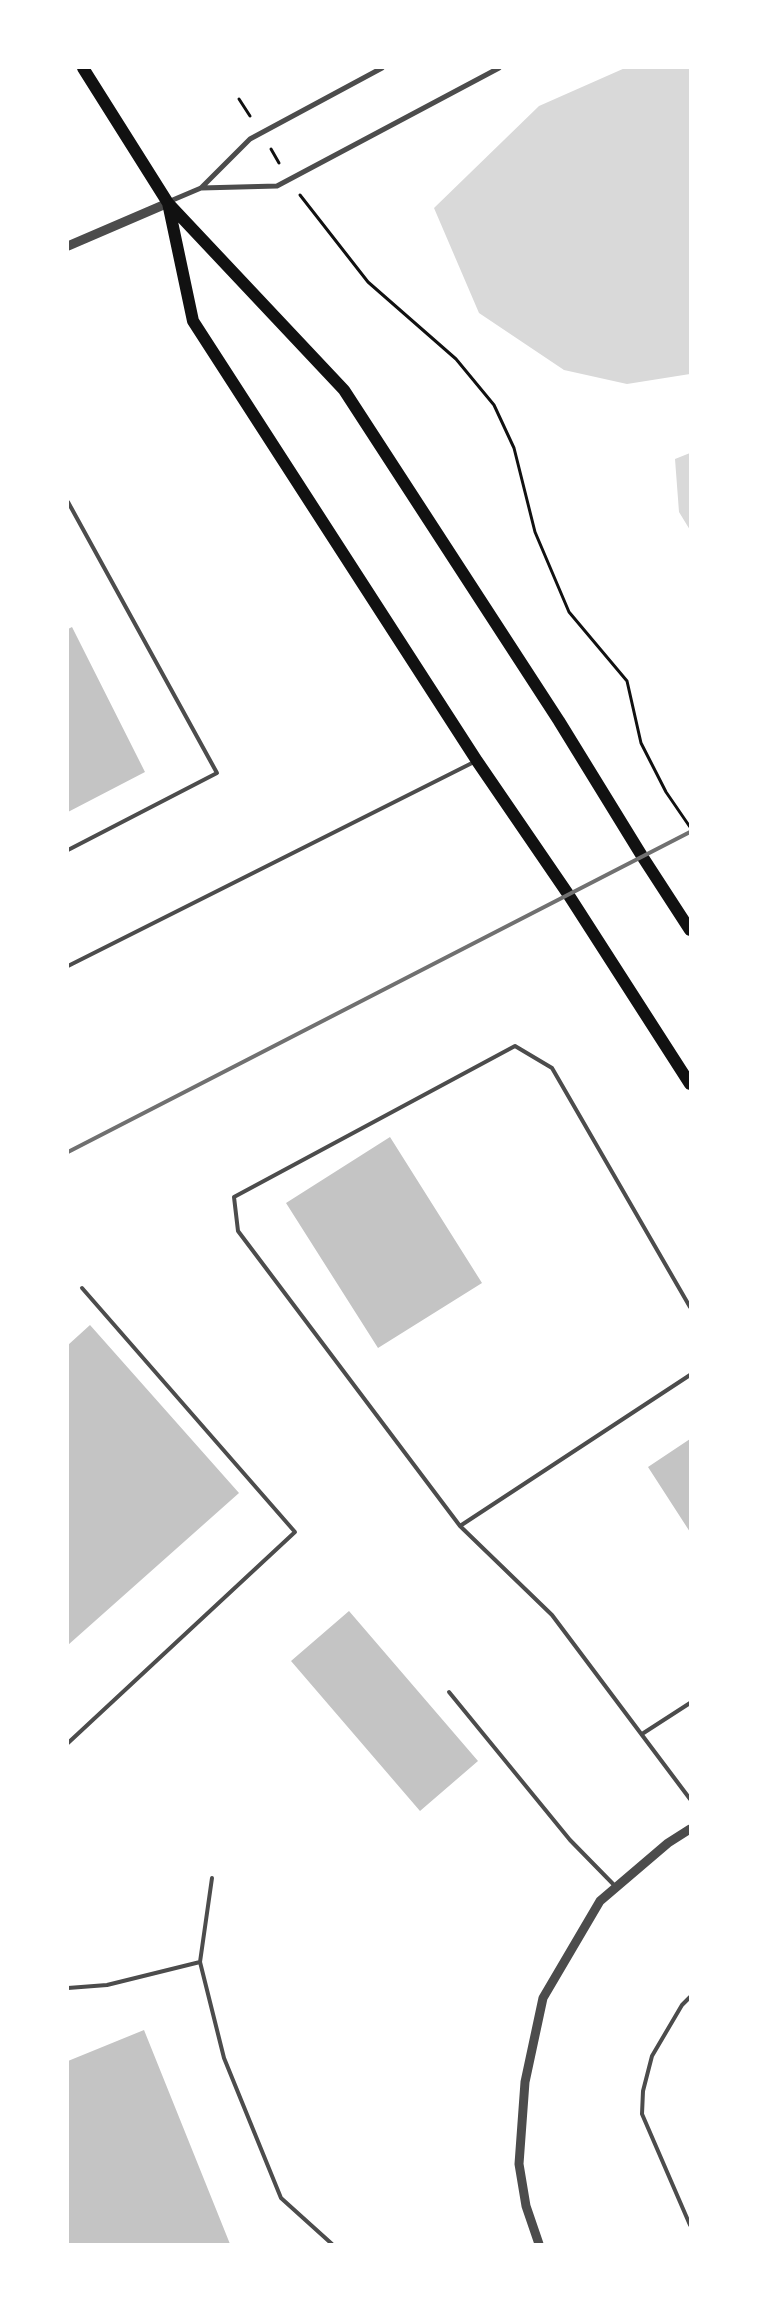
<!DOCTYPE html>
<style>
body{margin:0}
#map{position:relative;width:758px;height:2312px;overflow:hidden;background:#fff;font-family:Montserrat,sans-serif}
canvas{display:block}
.frame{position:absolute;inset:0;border:69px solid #fff;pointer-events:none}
</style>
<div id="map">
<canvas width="758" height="2312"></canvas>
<div class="frame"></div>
</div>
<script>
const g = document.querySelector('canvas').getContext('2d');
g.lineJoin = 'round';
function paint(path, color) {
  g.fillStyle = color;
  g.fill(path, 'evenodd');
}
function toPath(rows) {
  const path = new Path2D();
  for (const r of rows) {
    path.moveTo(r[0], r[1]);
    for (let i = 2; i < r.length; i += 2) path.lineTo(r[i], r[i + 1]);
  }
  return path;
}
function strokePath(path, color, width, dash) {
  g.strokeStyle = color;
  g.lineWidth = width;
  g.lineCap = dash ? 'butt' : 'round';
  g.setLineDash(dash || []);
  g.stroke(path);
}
paint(toPath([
 [625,68,690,68,690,374,627,384,564,370,479,313,434,208,539,106],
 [690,453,690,530,679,512,675,459]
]), '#d9d9d9');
paint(toPath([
 [72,627,145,772,68,812,68,629],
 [390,1137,482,1283,378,1348,286,1203],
 [90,1325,239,1493,68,1645,68,1345],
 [690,1439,690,1532,648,1467],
 [349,1611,478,1761,420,1811,291,1661],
 [144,2030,230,2244,68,2244,68,2061]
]), '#c4c4c4');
strokePath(toPath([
 [239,99,250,116],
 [271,149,279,163],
 [300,195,368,282,456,359,494,405,514,448,535,532,569,612,627,681,641,743,666,792,690,827]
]), '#111', 3);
strokePath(toPath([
 [68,502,217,773,68,850],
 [68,966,474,762],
 [690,1307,552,1068,515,1046,234,1197,238,1231,460,1526,552,1615,690,1799],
 [460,1526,690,1375],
 [449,1692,570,1840,616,1887],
 [642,1734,690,1703],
 [68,1743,295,1532,82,1288],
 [212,1878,200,1962,224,2058,281,2198,332,2244],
 [68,1988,107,1985,200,1962],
 [690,1997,682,2005,652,2056,643,2091,642,2114,690,2225]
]), '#4c4c4c', 4);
strokePath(toPath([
 [382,68,250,139,201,188,277,186,499,68],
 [168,202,201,188]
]), '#4c4c4c', 5);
strokePath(toPath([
 [68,246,168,203],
 [539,2244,526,2206,519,2164,525,2082,543,1998,600,1901,668,1843,690,1829]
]), '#4c4c4c', 9);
strokePath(toPath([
 [83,68,168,203,344,390,559,721,642,856,690,930],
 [168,203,193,321,477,761,568,894,690,1084]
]), '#111', 12);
strokePath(toPath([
 [68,1152,690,832]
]), '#707070', 4);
</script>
